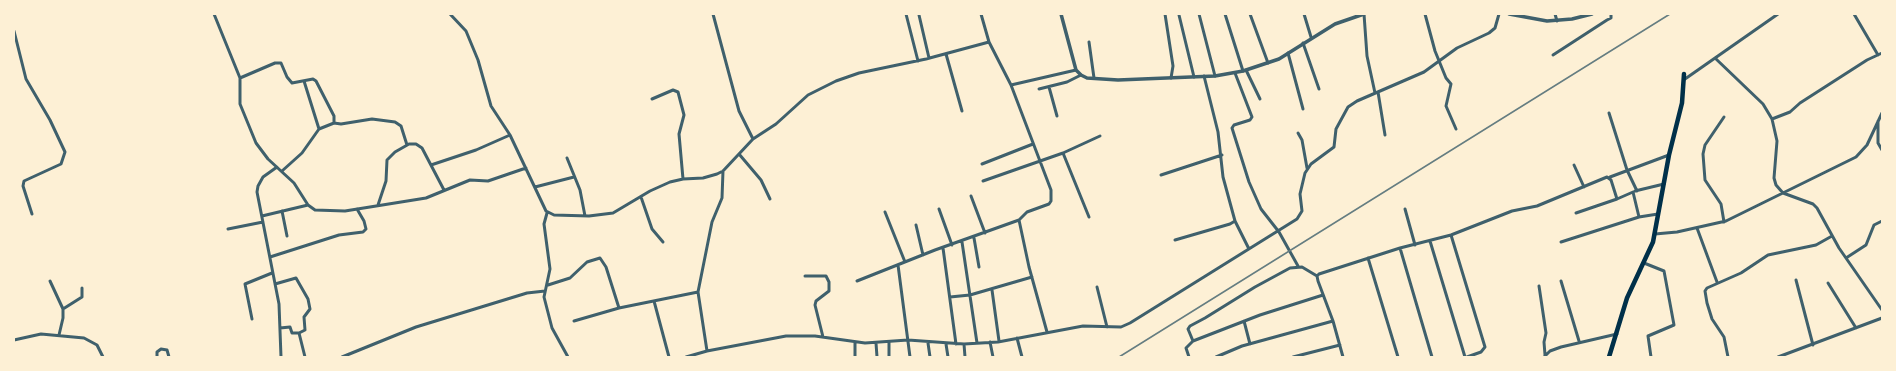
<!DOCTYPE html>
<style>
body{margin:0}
#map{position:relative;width:1896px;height:371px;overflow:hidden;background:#fdf0d5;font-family:"Noto Sans",sans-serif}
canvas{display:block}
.frame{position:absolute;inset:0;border:15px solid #fdf0d5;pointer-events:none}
</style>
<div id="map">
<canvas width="1896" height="371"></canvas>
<div class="frame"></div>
</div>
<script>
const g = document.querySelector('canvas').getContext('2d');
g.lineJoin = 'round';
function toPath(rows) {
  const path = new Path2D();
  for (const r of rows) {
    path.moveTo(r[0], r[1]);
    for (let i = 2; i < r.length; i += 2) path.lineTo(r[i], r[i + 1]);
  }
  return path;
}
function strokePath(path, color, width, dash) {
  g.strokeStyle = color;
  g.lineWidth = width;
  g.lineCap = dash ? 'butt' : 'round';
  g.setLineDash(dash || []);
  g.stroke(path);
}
strokePath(toPath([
 [214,14,240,78,240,104,256,143,268,159,294,183,308,205,315,210,345,211,426,198,470,180,488,181,526,168],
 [450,14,466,31,478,60,491,106,510,135,546,211,554,215,589,216,613,213,650,191,670,182,683,179,703,178,717,174,723,171,753,139,776,124,808,95,836,81,859,73,926,59,989,42],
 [713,14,739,111,753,139],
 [906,14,918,61],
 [981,14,989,42,1011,85,1051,190,1051,201,1049,204,1027,212,1019,220,1029,267,1047,332],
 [1165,14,1173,66,1171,78],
 [1199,14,1215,76],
 [1225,14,1243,71],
 [1250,14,1268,63],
 [1304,14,1311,37],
 [1364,14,1367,56,1375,93],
 [1425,14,1435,51,1446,78,1451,84,1446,106,1456,129],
 [1555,14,1557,21],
 [1854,14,1878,55],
 [919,15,929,58],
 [1179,15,1194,77],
 [14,31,26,79,50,120,65,152,61,164,24,181,23,186,32,214],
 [1089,42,1094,78],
 [1303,43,1319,89],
 [1288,53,1303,109],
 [946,54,962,111],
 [1553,55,1607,20,1611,18,1611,14],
 [1715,58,1763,104,1772,119,1790,112,1800,103,1867,60,1882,53],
 [1246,70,1260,99],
 [1235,73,1252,117,1250,120,1234,125,1232,128,1249,182,1261,209,1279,232,1298,266],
 [240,78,275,63,281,63,287,77,292,83,313,79,316,81,334,116,334,123,319,129,302,153,282,171],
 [1685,79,1778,14],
 [304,81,319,129],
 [1011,85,1076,70],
 [1049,87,1057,116],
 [1039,89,1067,82,1081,75],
 [1378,92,1385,135],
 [652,99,673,90,678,92,684,115,679,134,683,179],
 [1609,113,1627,170,1637,191],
 [1772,119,1777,141,1774,178,1776,185,1783,193,1813,204,1817,208,1839,248,1882,310],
 [1878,121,1878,143,1882,150],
 [334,123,341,124,372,119,395,122,401,126,407,145],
 [1298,133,1302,140,1307,168],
 [1063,153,1089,217],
 [739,154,761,180,770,199],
 [567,158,580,190,585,216],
 [982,164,1033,144],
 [431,165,476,150,510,135],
 [1574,165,1584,187],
 [277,167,263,177,258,186,257,192,279,304,281,357],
 [1161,175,1222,155],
 [1610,177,1669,155],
 [983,181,1063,153,1100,136],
 [535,187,574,177],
 [1635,191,1664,184],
 [971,196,985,233],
 [641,197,652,229,663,242],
 [378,205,386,181,387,160,395,152,409,144,416,144,422,148,444,190],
 [939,209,952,245],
 [1405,209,1415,245],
 [282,211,287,236],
 [885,212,905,262],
 [547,213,544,224,550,269,544,297,552,328,568,357],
 [1576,213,1617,199],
 [262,216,308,205],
 [1235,221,1249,249],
 [1724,222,1721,204,1705,180,1703,154,1705,145,1724,117],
 [916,225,923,255],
 [1697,228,1717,282],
 [228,229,263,222],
 [1655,234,1677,232,1726,221,1856,157,1867,145,1882,113],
 [1451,235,1485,347,1481,352,1467,357],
 [974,238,979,267],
 [1175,240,1230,224,1235,221,1223,177,1218,132,1204,76],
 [1430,241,1465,357],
 [962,242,977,343],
 [1561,242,1639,217],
 [943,248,956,344],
 [1400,248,1432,357],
 [270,257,339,235,363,232,366,229,364,221,357,209],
 [1368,258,1398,357],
 [1846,258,1866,245,1874,225,1882,221],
 [1644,263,1664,271,1674,325,1648,336,1651,357],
 [898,265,910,357],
 [805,276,826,276,829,282,829,291,816,301,815,305,823,337],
 [1796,280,1813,345],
 [50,281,63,309,63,318,59,335],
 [857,281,935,250,1019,220],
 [1561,281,1579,341],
 [1828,283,1856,328],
 [275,284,296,278,308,299,310,309,304,317,305,330,299,333,305,357],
 [548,285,570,278,587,262,600,258,606,267,619,308],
 [1539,286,1546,333,1544,342,1545,355],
 [1097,287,1107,327],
 [992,290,999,341],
 [950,297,970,295,1032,277],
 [654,301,669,357],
 [63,309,82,297,82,288],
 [252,319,245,284,272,273],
 [574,321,619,308,698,292],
 [1244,321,1250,344],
 [280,328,290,327,292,333,299,333],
 [1017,338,1022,357],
 [14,340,41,334,84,338,97,345,103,357],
 [1193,341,1188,329,1190,326,1205,318,1255,287,1290,268,1302,267,1317,276],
 [855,342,855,357],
 [889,342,889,357],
 [990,342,993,357],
 [876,343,877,357],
 [928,343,930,357],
 [946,344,948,357],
 [964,344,965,357],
 [707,351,698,292,712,222,722,198,723,171],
 [157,357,157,352,161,349,167,350,169,357],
 [342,357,416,327,527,293,545,291],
 [686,357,707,351,786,336,815,336,865,343,908,340,964,344,998,342,1083,326,1121,327,1130,323,1297,219,1302,211,1300,194,1305,173,1311,164,1334,147,1336,129,1348,107,1357,101,1424,72,1457,48,1489,33,1495,28,1499,14],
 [1189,357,1186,348,1193,341,1260,315,1323,295],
 [1216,357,1242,346,1333,321],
 [1293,357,1340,345],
 [1343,357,1333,321,1318,281,1317,276,1319,274,1400,248,1451,235,1512,211,1537,206,1607,177,1611,180,1617,199,1633,192,1639,217,1658,214],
 [1544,357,1550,351,1561,347,1617,334],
 [1728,357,1724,337,1712,319,1707,303,1705,291,1707,288,1741,273,1768,255,1816,245,1832,236],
 [1778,357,1882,318]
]), '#3f606c', 3);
strokePath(toPath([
 [1061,14,1076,70,1081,75,1087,78,1118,80,1215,76,1243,71,1279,59,1335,24,1364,14],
 [1509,14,1547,21,1572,19,1592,14]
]), '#3f606c', 3.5);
strokePath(toPath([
 [1609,357,1627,298,1653,242,1669,155,1682,103,1684,74]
]), '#003049', 4.5);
strokePath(toPath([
 [1119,357,1670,14]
]), '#657d81', 1.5);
</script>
